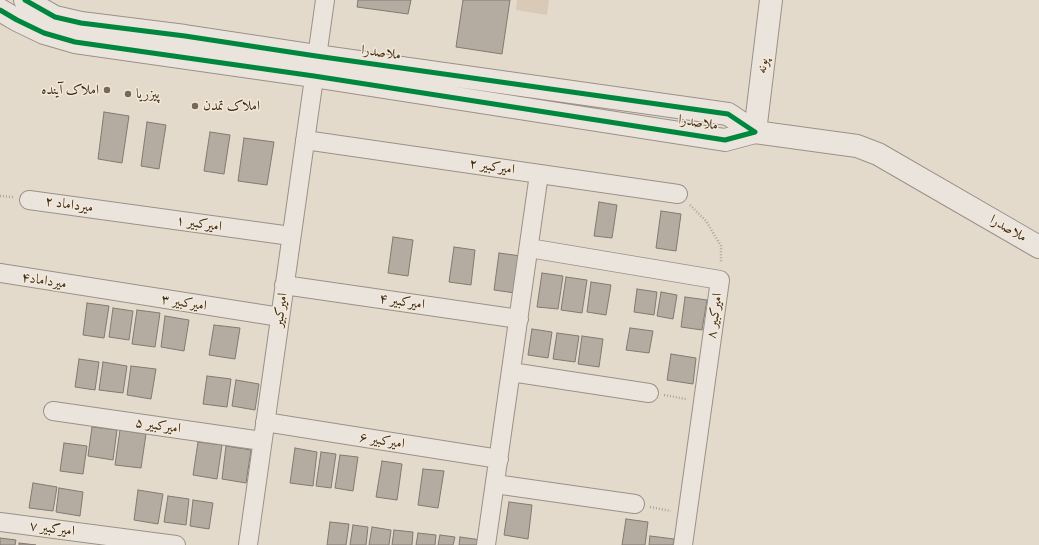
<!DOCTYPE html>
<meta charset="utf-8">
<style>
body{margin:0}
canvas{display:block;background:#e4dacc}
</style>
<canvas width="1039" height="545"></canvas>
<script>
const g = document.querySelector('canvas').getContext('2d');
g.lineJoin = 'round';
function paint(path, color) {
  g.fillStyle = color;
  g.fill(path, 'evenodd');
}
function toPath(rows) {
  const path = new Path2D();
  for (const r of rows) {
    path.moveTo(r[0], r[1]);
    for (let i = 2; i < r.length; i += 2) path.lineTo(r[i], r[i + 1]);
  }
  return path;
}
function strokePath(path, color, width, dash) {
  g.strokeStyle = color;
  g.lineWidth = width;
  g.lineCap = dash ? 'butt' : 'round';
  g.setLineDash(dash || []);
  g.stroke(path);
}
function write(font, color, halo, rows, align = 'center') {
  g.font = font + ' "Gentium Book Plus",Amiri,serif';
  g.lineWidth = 3;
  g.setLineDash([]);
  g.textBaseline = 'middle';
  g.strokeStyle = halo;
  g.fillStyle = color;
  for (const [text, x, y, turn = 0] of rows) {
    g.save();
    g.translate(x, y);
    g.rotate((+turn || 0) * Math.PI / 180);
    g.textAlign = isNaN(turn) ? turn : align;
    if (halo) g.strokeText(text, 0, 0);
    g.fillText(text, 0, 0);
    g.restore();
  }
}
paint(toPath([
 [517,0,549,0,547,15,516,10]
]), '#d9cab7');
const building = toPath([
 [358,0,411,0,408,14,357,7,358,0],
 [463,0,510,0,502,54,456,47,463,0],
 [104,112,129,116,122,163,98,159,104,112],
 [147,122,166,125,159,169,141,166,147,122],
 [210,132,230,135,224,174,204,171,210,132],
 [244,138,274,142,267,185,238,181,244,138],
 [599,202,617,205,612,238,594,236,599,202],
 [661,211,681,214,676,251,656,248,661,211],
 [393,237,413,240,408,276,388,273,393,237],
 [454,247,475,250,471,285,449,282,454,247],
 [499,253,521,256,515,293,494,290,499,253],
 [542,273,563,276,558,309,537,307,542,273],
 [566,277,587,280,582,313,561,310,566,277],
 [591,282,611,285,606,315,587,312,591,282],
 [637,289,657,292,654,315,634,312,637,289],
 [661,292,677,295,673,319,657,316,661,292],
 [685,297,707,300,702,330,681,327,685,297],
 [87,303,109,306,104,338,83,335,87,303],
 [113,308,133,311,129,340,109,337,113,308],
 [137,310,160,313,155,347,132,344,137,310],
 [165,316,189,320,184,351,161,347,165,316],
 [214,325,240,328,235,359,209,355,214,325],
 [630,328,653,331,649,353,626,350,630,328],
 [532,329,552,332,548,358,528,355,532,329],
 [557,333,579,336,575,362,553,359,557,333],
 [582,336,603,339,599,367,578,364,582,336],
 [671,354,696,358,693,384,667,380,671,354],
 [79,359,99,362,95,390,75,387,79,359],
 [103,362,127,366,123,393,99,390,103,362],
 [131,366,156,369,151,399,127,395,131,366],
 [207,376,231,379,227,407,203,404,207,376],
 [236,380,259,384,255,410,232,406,236,380],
 [92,427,117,430,113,460,88,456,92,427],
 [120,430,146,434,141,468,115,465,120,430],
 [198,442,222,445,217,479,193,475,198,442],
 [64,443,87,446,83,474,60,471,64,443],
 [226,446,251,450,246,483,222,479,226,446],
 [295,448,317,452,313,486,290,483,295,448],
 [321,452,336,454,331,488,316,486,321,452],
 [340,455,358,457,353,491,335,488,340,455],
 [382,461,402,464,397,500,376,497,382,461],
 [423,469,444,471,438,508,418,505,423,469],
 [33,483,57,487,53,511,29,508,33,483],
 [59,488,83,492,80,516,56,512,59,488],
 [138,490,163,494,158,524,134,520,138,490],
 [168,496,189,499,186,525,164,522,168,496],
 [193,500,213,503,209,529,190,526,193,500],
 [509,502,532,505,528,539,504,535,509,502],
 [626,519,648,522,645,545,622,545,626,519],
 [330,522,349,524,346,545,327,545,330,522],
 [353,525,368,527,366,545,350,545,353,525],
 [372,527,391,530,389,545,369,545,372,527],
 [394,530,413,532,412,545,392,545,394,530],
 [418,533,436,535,435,545,416,545,418,533],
 [440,535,455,537,453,545,438,545,440,535],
 [650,536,674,539,673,545,649,545,650,536],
 [460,537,481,540,480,545,459,545,460,537],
 [0,538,16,540,15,545,0,545,0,538],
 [19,543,36,545,19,545,19,543]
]);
paint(building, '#b4aca1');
strokePath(building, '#827a71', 1);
const minor = toPath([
 [305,140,678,194],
 [29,200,291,236],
 [529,248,720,280,683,545],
 [0,273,280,317],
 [284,285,519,319],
 [511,372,649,393],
 [53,411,262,441],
 [265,422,499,459],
 [495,484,635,504],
 [0,522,176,545],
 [248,545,325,0],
 [486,545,539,174]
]);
const tertiary = toPath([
 [771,0,755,132,857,146,878,154,1039,247],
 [0,10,17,20,44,33,75,42,314,76,725,140,755,132,728,114,316,56,185,36,81,23,55,17,25,0]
]);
strokePath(minor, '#9a9288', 20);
strokePath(tertiary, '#9a9288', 24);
strokePath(toPath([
 [0,196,13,197],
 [690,205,706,221,721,246,721,263],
 [664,395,686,399],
 [650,507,671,511]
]), '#aba59e', 2.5, [1, 2]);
strokePath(minor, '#eae4dd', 18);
strokePath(tertiary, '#eae4dd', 22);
strokePath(toPath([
 [0,10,17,20,44,33,75,42,314,76,725,140,755,132,728,114,316,56,185,36,81,23,55,17,25,0]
]), '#00873e', 5);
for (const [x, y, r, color] of [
 [107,90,4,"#776959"],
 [128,94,4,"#776959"],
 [195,106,4,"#776959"]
]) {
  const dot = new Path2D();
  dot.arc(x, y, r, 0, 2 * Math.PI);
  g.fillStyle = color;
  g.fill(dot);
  strokePath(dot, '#f4e8d7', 1.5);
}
write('14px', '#3d2c1b', '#f4e8d7', [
 ["ملاصدرا",381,53,8],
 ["پونه",763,66,-83],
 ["ملاصدرا",698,123,9],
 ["امیرکبیر ۲",492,167,8],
 ["میرداماد ۲",69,205,8],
 ["امیرکبیر ۱",199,224,8],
 ["ملاصدرا",1008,229,30],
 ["میرداماد۴",44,281,9],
 ["امیرکبیر ۴",402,302,8],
 ["امیرکبیر ۳",184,303,9],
 ["امیرکبیر",281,310,-82],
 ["امیرکبیر ۸",715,316,-82],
 ["امیرکبیر ۵",158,426,8],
 ["امیرکبیر ۶",382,441,9],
 ["امیرکبیر ۷",52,529,7]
]);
write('14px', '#3d2c1b', '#f4e8d7', [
 ["املاک آینده",99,90,"right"],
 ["پیزریا",136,94],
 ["املاک تمدن",203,106]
], 'left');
</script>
